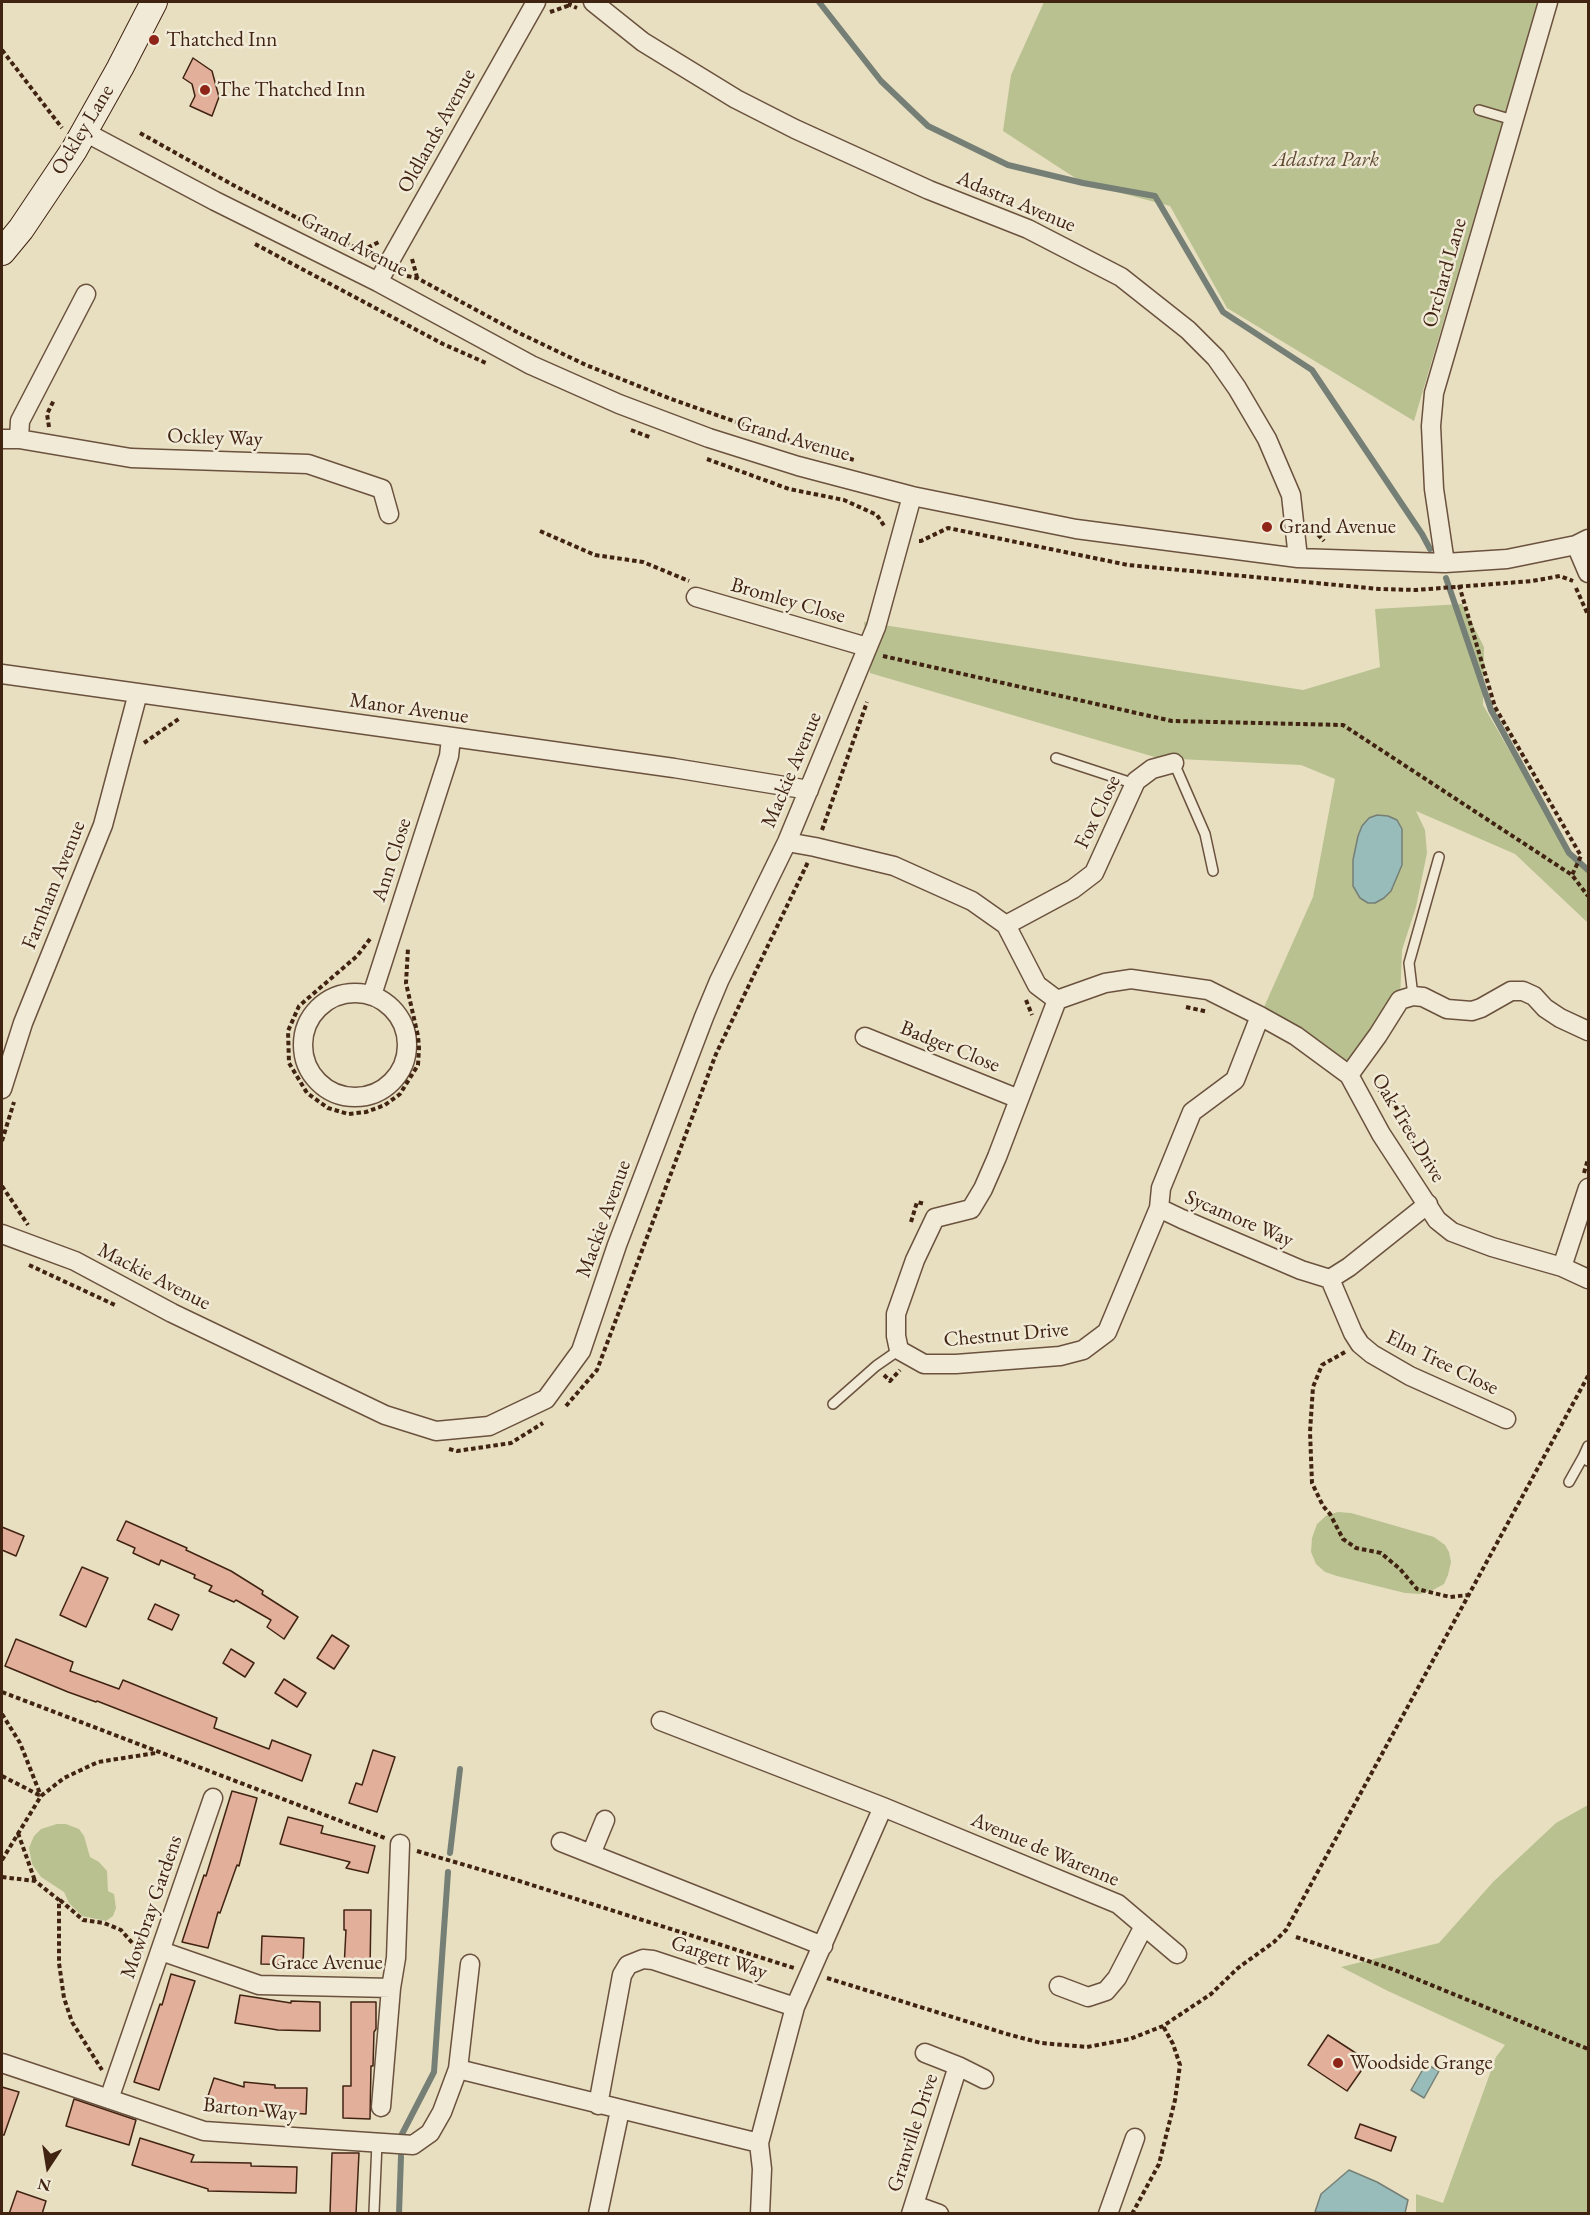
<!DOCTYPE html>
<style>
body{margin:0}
#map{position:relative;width:1590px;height:2215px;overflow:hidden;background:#e8dfc1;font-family:"EB Garamond",serif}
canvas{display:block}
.frame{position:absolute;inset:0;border:3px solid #412312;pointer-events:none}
.north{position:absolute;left:18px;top:2137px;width:60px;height:60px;-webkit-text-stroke:4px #f0ead7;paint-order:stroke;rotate:192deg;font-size:16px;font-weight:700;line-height:24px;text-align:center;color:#412312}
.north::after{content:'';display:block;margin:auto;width:21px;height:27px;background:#412312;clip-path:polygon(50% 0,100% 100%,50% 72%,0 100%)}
</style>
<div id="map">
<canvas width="1590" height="2215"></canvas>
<div class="frame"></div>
<div class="north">N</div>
</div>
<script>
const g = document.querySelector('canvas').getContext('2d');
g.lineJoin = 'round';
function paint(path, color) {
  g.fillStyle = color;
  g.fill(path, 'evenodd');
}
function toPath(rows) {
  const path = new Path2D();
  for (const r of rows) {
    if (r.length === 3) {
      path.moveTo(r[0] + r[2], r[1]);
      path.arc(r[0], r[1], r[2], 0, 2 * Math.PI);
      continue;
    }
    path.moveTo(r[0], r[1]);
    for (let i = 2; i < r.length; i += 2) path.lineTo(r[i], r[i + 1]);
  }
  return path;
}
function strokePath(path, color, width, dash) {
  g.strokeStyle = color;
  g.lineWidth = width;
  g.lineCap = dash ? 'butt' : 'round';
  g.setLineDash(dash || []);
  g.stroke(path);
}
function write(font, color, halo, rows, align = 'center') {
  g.font = font + ' "EB Garamond",serif';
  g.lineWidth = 5;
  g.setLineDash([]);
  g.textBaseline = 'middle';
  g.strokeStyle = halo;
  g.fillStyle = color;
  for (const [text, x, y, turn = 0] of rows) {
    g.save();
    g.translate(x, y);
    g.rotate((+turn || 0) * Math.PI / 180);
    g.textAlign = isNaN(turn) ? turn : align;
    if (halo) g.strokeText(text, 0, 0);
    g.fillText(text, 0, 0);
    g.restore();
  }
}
paint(toPath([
 [1044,2,1538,2,1414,421,1227,308,1170,206,1083,183,1003,131,1011,75],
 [1462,604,1484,647,1483,705,1569,853,1588,870,1588,923,1515,854,1416,811,1425,830,1427,853,1416,907,1402,950,1400,1000,1349,1075,1260,1016,1313,897,1335,779,1301,765,1158,758,870,673,864,622,1303,690,1380,667,1375,609],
 [1338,1512,1351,1513,1434,1537,1445,1545,1449,1552,1451,1562,1448,1575,1444,1584,1433,1590,1420,1594,1405,1593,1337,1576,1325,1572,1316,1564,1311,1552,1312,1538,1317,1524,1327,1515],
 [1588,1805,1588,2213,1416,2213,1416,2194,1443,2203,1496,2057,1505,2045,1388,1991,1341,1967,1439,1943,1493,1882,1556,1823],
 [57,1824,66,1824,79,1829,84,1836,90,1857,99,1862,107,1871,108,1891,114,1894,116,1908,113,1916,106,1921,82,1916,69,1903,64,1892,41,1877,32,1864,29,1848,34,1836,41,1829]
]), '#b9c190');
const water = toPath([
 [1377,815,1388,816,1397,820,1402,829,1402,865,1391,891,1384,898,1375,903,1368,903,1360,898,1353,886,1353,860,1358,836,1362,826,1369,818,1377,815],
 [1426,2064,1439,2071,1424,2098,1411,2090,1426,2064],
 [1349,2170,1377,2182,1408,2200,1405,2213,1315,2212,1321,2194,1349,2170]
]);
paint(water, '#98bcb9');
strokePath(water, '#757f76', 1.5);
strokePath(toPath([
 [819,2,881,81,928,126,1008,165,1083,183,1155,196,1223,312,1312,370,1422,534,1430,549],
 [1446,578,1491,710,1569,853,1588,870],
 [450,1853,460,1769],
 [402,2134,434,2072,448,1872],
 [399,2214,401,2156]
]), '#757f76', 6);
const building = toPath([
 [193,58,212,71,219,97,212,116,190,106,195,96,192,84,183,78,193,58],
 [126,1521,187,1548,186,1550,231,1571,263,1591,262,1594,298,1617,284,1639,267,1627,271,1620,236,1600,234,1602,209,1591,212,1586,194,1578,195,1575,161,1560,159,1565,133,1553,135,1548,117,1540,126,1521],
 [2,1527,24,1536,16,1556,2,1550,2,1527],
 [82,1567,108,1578,86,1627,60,1615,82,1567],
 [155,1604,179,1615,172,1630,148,1619,155,1604],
 [332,1635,349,1646,334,1669,317,1658,332,1635],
 [16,1639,73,1662,70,1671,119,1689,123,1680,217,1718,214,1728,269,1749,272,1740,311,1755,302,1781,97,1701,96,1702,68,1692,5,1666,16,1639],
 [231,1649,254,1663,245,1677,223,1663,231,1649],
 [284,1679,306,1693,297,1707,275,1693,284,1679],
 [373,1750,395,1757,377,1812,349,1803,356,1783,362,1785,373,1750],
 [232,1791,257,1798,239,1866,237,1865,220,1913,218,1912,208,1948,182,1942,204,1875,206,1876,232,1791],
 [288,1817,323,1826,321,1833,375,1846,368,1873,346,1868,350,1862,280,1844,288,1817],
 [344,1910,371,1910,370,1970,344,1968,346,1930,344,1930,344,1910],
 [262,1936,304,1938,303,1965,261,1964,262,1936],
 [171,1974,195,1981,159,2090,134,2082,160,2004,162,2005,171,1974],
 [240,1995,291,2003,291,2001,320,2002,320,2031,278,2030,235,2023,240,1995],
 [351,2002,376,2002,376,2029,374,2032,373,2066,371,2066,370,2119,343,2118,343,2086,351,2086,351,2002],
 [1328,2035,1368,2061,1347,2091,1308,2065,1328,2035],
 [214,2078,244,2087,244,2082,275,2085,275,2088,307,2088,306,2114,228,2109,206,2102,214,2078],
 [2,2087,19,2092,4,2135,2,2135,2,2087],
 [74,2099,136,2120,129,2145,66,2126,74,2099],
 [1360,2124,1396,2137,1391,2151,1355,2138,1360,2124],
 [140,2138,194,2155,191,2162,251,2163,251,2166,297,2167,296,2193,208,2191,208,2189,132,2165,140,2138],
 [332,2153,359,2153,356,2214,330,2214,332,2153],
 [17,2191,46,2201,42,2214,9,2214,17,2191]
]);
paint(building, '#e1af9a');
strokePath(building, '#412312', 1.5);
const lane = toPath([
 [1479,110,1513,120],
 [1056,758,1135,784],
 [1174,763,1205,834,1213,871],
 [1413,996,1409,963,1439,857],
 [833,1404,876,1366,899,1350],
 [1583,1457,1588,1446],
 [1569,1482,1583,1457,1588,1461],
 [374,2212,377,2143]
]);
const street = toPath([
 [593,2,643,42,736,99,795,129,929,190,1028,229,1121,277,1188,330,1216,358,1237,388,1267,439,1291,495,1298,558],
 [83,131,215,201,378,282,531,365,619,404,709,438,798,466,912,496,1076,529,1298,558,1445,563,1507,559,1576,545,1588,539],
 [378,282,536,2],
 [2,439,19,439,131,458,308,464,382,489,389,514],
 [19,439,20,421,86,294],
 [1576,545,1588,573],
 [1445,563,1434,489,1431,426,1434,393,1548,2],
 [696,597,867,647],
 [2,674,674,768,809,790],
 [787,842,815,847,894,866,972,901,1006,925,1037,985,1057,1000,1105,983,1131,979,1208,990,1260,1016,1296,1036,1349,1075,1381,1134,1437,1220,1452,1232,1492,1247,1562,1267,1588,1279],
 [1006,925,1073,889,1094,873,1136,781,1152,769,1174,763],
 [355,1045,52],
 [372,995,449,756,451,738],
 [1057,1000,997,1157,983,1189,971,1209,935,1218,915,1260,896,1314,896,1336,899,1350,924,1364,956,1364,1060,1356,1083,1350,1107,1332,1159,1208],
 [1260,1016,1235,1080,1192,1112,1161,1188,1159,1208,1182,1219,1301,1270,1330,1279,1349,1267,1428,1204],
 [865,1037,1019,1099],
 [1349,1075,1378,1035,1400,1000,1413,996,1423,997,1447,1009,1472,1011,1481,1008,1511,991,1523,991,1534,996,1545,1008,1560,1018,1588,1031],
 [2,1089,23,1023,103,825,138,693],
 [2,1234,75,1261,172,1313,385,1415,436,1431,489,1426,546,1399,581,1351,617,1245,704,1017,719,981,787,842,876,627,912,496],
 [1562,1267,1588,1188],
 [1330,1279,1353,1333,1360,1344,1372,1354,1410,1376,1506,1419],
 [661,1721,883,1807,1118,1904,1177,1954],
 [561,1842,823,1946],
 [591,1854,605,1820],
 [161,1951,259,1985,391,1988,396,1958,400,1844],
 [1059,1986,1088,1997,1106,1991,1117,1978,1144,1926],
 [925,2053,958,2066,984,2079],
 [2,2063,204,2131,413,2145,430,2133,442,2112,458,2069,759,2143],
 [458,2069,470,1964],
 [109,2099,213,1798],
 [598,2105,622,1975,628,1965,643,1959,653,1960,795,2007],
 [381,2107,391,1988],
 [914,2205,939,2214],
 [598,2214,620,2110],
 [760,2214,762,2169,759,2143,795,2007,883,1807],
 [911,2214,958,2066],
 [1108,2214,1135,2138]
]);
const secondary = toPath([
 [2,252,21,229,74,150,120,68,154,2]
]);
strokePath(lane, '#6b523e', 12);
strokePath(street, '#6b523e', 21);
strokePath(secondary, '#412312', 28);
strokePath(toPath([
 [570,2,570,5,577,8],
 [550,12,570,5],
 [2,50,62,128],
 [140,133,233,185,356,248],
 [255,244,443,344,486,363],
 [361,251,379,242],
 [412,259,417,277],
 [407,276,417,278,517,332,586,365,671,399,779,437,854,460],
 [49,427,47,414,54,400],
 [631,430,652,438],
 [707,459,789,489,844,500,877,515,885,527],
 [1313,529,1324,541],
 [540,531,595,555,643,562,689,581],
 [919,541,921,541,948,528,1128,565,1379,589,1416,590,1532,581,1560,576,1573,581],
 [1459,585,1495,707,1581,856,1572,875],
 [1576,588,1588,615],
 [883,656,1172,721,1343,725,1572,875,1588,896],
 [144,743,180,718],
 [822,830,867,702],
 [370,939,357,956,299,1006,288,1031,289,1063,307,1093,328,1108,348,1114,366,1112,385,1105,400,1094,418,1065,419,1048,418,1036,406,983,408,948],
 [1026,1000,1032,1015],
 [1186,1007,1208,1012],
 [1379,1090,1396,1107,1415,1149],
 [2,1141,14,1102],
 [1584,1173,1588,1159],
 [2,1186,28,1225],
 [911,1222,917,1202,925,1204],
 [29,1265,115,1305],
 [1345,1352,1322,1365,1313,1387,1310,1432,1312,1483,1323,1506,1330,1514,1343,1539,1356,1548,1381,1553,1400,1569,1417,1589,1450,1597,1468,1595],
 [884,1375,890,1381,900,1370],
 [566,1406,597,1370,716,1054,808,862],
 [449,1449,457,1451,511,1443,543,1423],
 [2,1692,385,1838],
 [2,1714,20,1743,41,1796],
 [2,1776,41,1796],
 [18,1833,35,1881],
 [417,1851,513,1879,794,1968],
 [2,1860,41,1796,64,1778,98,1762,156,1753],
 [2,1877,35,1881,59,1900,59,1963,64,1998,72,2022,102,2070],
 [60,1900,83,1920,104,1923,121,1930,141,1953],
 [1296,1937,1392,1969,1588,2049],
 [827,1978,1007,2034,1041,2043,1087,2047,1130,2039,1163,2026,1211,1994,1238,1968,1274,1942,1286,1930,1588,1376],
 [1132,2214,1159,2164,1175,2100,1180,2065,1173,2044,1163,2026]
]), '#412312', 4, [4.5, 3]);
strokePath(lane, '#f0ead7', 9);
strokePath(street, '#f0ead7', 18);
strokePath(secondary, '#f0ead7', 26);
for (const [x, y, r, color] of [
 [154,40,6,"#8f2418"],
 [205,90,6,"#8f2418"],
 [1267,527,6,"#8f2418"],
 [1338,2063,6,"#8f2418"]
]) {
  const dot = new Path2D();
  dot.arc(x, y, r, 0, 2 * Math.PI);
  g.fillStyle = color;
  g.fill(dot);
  strokePath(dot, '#f0ead7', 2);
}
write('21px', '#412312', '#f0ead7', [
 ["Thatched Inn",166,40],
 ["The Thatched Inn",217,90],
 ["Grand Avenue",1279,527],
 ["Woodside Grange",1350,2063]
], 'left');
write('21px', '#412312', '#f0ead7', [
 ["Ockley Lane",83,130,-59],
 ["Oldlands Avenue",437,131,-61],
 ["Adastra Avenue",1016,202,23],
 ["Grand Avenue",354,245,27],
 ["Orchard Lane",1445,273,-74],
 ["Ockley Way",215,438,2],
 ["Grand Avenue",793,439,16],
 ["Bromley Close",788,601,16],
 ["Manor Avenue",409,709,8],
 ["Mackie Avenue",792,770,-67],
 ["Fox Close",1098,812,-64],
 ["Ann Close",392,860,-72],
 ["Farnham Avenue",54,885,-68],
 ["Badger Close",950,1047,22],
 ["Oak Tree Drive",1408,1128,59],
 ["Mackie Avenue",604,1219,-70],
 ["Sycamore Way",1239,1219,23],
 ["Mackie Avenue",154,1277,27],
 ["Chestnut Drive",1006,1335,-5],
 ["Elm Tree Close",1442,1363,26],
 ["Avenue de Warenne",1045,1850,23],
 ["Mowbray Gardens",152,1907,-71],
 ["Gargett Way",719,1958,18],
 ["Grace Avenue",327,1963],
 ["Barton Way",250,2110,6],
 ["Granville Drive",913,2133,-72]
]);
write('italic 21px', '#5f4a32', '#f0ead7', [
 ["Adastra Park",1326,160]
]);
</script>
